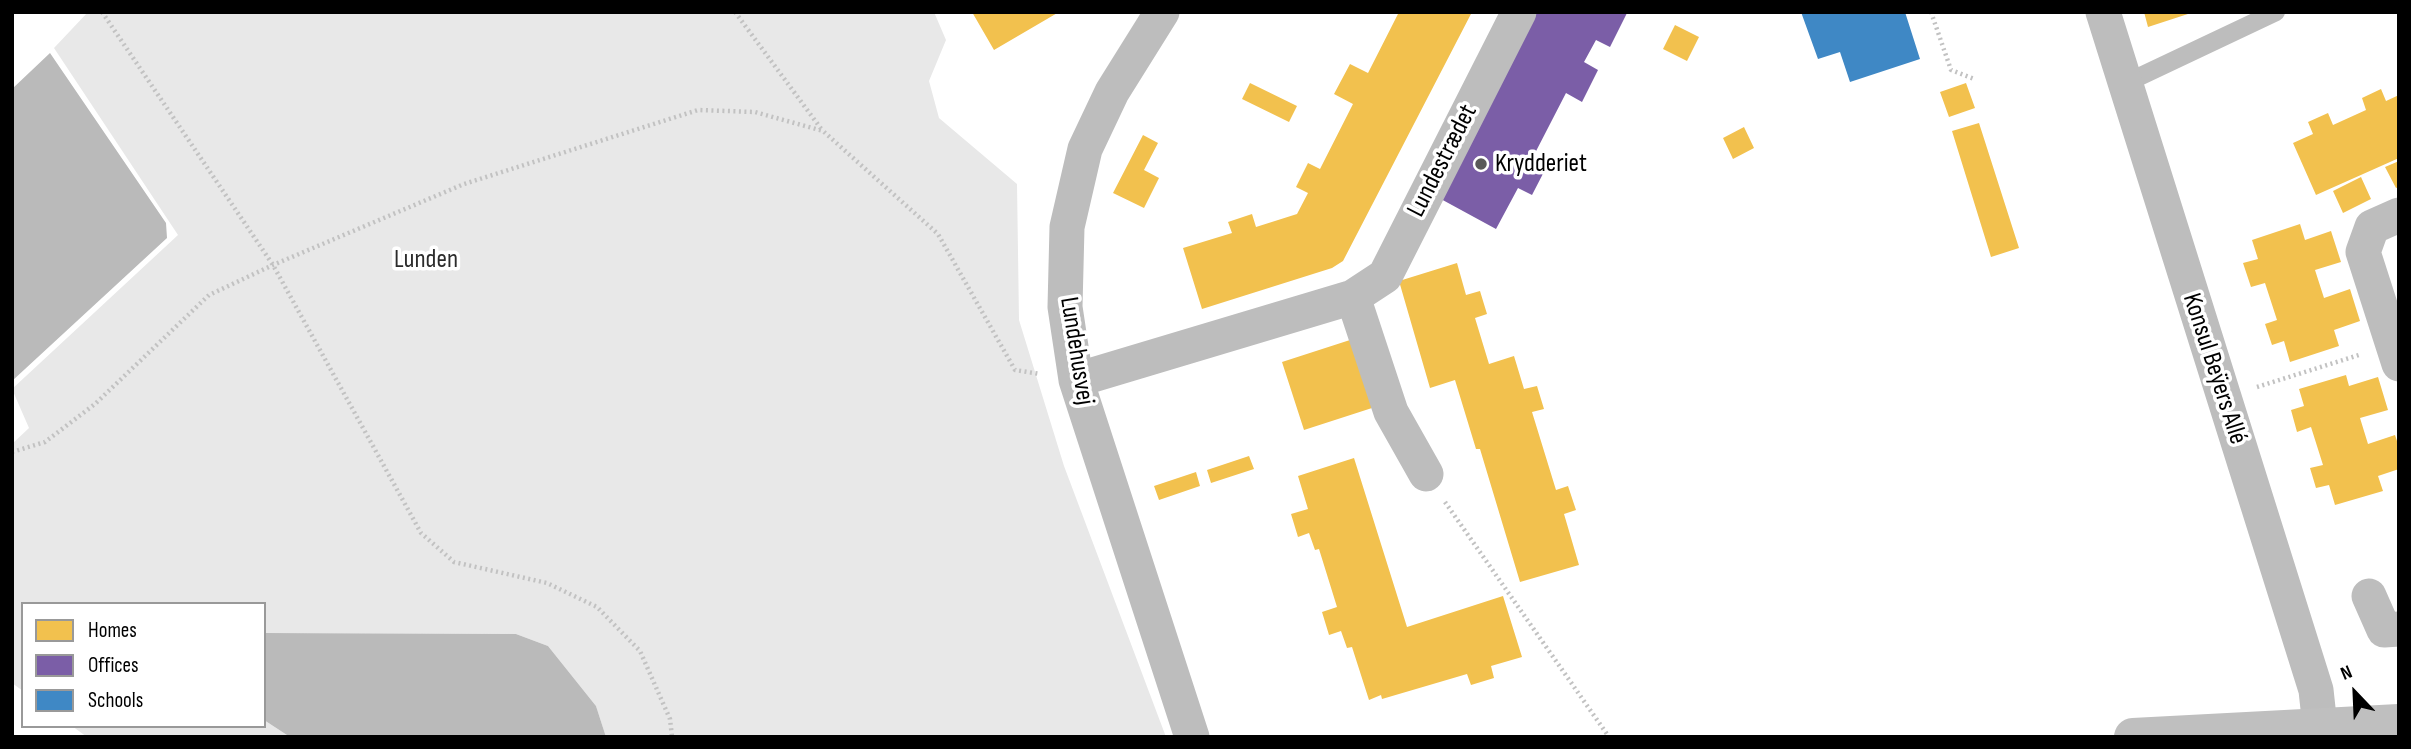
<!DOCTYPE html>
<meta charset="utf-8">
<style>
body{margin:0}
#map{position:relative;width:2411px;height:749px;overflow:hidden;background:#fff;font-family:"Sofia Sans Condensed",sans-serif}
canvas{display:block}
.frame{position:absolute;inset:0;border:14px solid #000;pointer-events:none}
.legend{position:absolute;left:21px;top:602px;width:245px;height:126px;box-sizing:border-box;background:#fff;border:2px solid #999;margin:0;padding:9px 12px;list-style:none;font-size:21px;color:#000}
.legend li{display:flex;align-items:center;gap:14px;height:35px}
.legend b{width:35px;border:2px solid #999}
.north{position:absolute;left:2320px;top:658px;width:70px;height:70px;-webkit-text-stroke:5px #fff;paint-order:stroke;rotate:337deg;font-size:19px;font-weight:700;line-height:28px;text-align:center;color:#000}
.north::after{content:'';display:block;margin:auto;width:24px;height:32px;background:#000;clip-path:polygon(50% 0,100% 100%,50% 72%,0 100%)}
</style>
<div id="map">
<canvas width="2411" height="749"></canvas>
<div class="frame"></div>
<ul class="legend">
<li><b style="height:19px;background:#f2c14e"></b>Homes</li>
<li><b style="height:19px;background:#7b5ea7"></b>Offices</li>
<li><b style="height:19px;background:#3f88c5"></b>Schools</li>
</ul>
<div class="north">N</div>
</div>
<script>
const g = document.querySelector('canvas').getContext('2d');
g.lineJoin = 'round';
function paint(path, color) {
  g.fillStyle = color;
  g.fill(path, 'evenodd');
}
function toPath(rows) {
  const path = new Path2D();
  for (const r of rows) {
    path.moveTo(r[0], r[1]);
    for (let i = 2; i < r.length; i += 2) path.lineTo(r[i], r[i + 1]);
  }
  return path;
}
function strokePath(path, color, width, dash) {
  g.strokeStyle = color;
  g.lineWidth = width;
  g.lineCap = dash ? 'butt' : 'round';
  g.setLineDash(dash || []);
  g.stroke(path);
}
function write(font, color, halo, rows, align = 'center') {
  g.font = font + ' "Sofia Sans Condensed",sans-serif';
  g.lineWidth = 7;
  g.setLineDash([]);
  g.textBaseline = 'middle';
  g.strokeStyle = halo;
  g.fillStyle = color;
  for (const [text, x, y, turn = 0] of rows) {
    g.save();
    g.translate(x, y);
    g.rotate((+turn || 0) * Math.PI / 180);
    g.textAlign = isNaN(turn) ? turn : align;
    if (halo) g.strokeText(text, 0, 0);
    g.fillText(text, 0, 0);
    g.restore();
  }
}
paint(toPath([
 [88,12,934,12,946,40,929,81,939,118,1017,184,1019,320,1064,466,1166,737,606,737,596,706,548,646,516,634,264,633,264,604,23,604,23,691,12,683,12,444,29,428,12,389,178,235,54,48],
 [264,720,290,737,87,737,72,726,264,726]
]), '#e8e8e8');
paint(toPath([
 [50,53,166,223,167,238,12,381,12,89],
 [264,633,516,634,548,646,596,706,606,737,290,737,264,720]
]), '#bababa');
paint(toPath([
 [972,12,1059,12,994,50],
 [1399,12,1472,12,1343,261,1332,268,1202,309,1183,248,1232,233,1228,222,1252,214,1256,227,1297,214,1308,193,1296,187,1308,163,1320,169,1353,104,1334,94,1350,64,1368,73],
 [2144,12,2191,12,2191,13,2148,27],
 [1675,25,1699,37,1687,61,1663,49],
 [1250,83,1297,106,1289,122,1242,99],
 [1966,83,1975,108,1949,117,1940,92],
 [2381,89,2386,101,2399,95,2399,158,2316,195,2293,143,2313,134,2308,122,2328,113,2333,125,2366,110,2362,98],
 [1979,123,2019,248,1991,257,1952,131],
 [1744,127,1754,148,1733,159,1723,138],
 [1143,135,1158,143,1144,170,1159,178,1144,208,1113,193],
 [2399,161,2399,187,2396,188,2385,167],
 [2361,177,2371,199,2343,213,2333,191],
 [2300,224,2305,240,2331,231,2341,262,2315,270,2324,298,2350,289,2360,321,2334,330,2339,346,2290,362,2284,341,2272,345,2265,324,2277,320,2265,283,2251,287,2243,263,2258,259,2252,240],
 [1457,263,1466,295,1480,291,1487,314,1475,318,1489,364,1514,356,1524,389,1537,386,1544,409,1532,412,1556,490,1568,486,1576,510,1564,514,1579,565,1520,582,1480,449,1476,449,1455,380,1430,388,1399,281],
 [1350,340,1372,408,1304,430,1282,362],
 [2346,375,2349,386,2378,377,2388,410,2360,418,2368,444,2395,435,2399,447,2399,469,2378,476,2383,491,2335,505,2329,485,2316,488,2310,468,2323,465,2311,427,2297,432,2291,410,2304,406,2299,389],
 [1249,456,1254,469,1211,483,1207,470],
 [1354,458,1407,627,1503,596,1522,657,1491,666,1494,678,1471,685,1467,674,1382,699,1381,695,1369,700,1352,647,1347,648,1341,631,1329,635,1322,612,1337,607,1319,549,1315,550,1309,533,1298,537,1291,514,1308,509,1298,476],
 [1196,472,1200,486,1159,500,1154,486]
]), '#f2c14e');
paint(toPath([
 [1536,12,1627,13,1610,47,1596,40,1584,62,1598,70,1582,102,1566,93,1533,157,1548,164,1532,195,1518,188,1496,229,1439,198]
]), '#7b5ea7');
paint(toPath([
 [1801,12,1905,12,1920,59,1850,82,1840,52,1818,59]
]), '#3f88c5');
strokePath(toPath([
 [102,12,273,265,421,533,454,562,547,583,597,607,640,651,670,719,672,737],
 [735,12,822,130],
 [1931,12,1951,70,1974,79],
 [2257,387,2359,355],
 [12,452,45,442,95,404,209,295,273,265,464,184,698,110,755,112,823,131,938,234,1015,370,1040,374],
 [1445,502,1609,737]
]), '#c2c2c2', 4.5, [2, 3.5]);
strokePath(toPath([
 [2126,83,2276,12]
]), '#bdbdbd', 18);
strokePath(toPath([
 [1162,12,1112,92,1085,149,1067,227,1065,307,1076,380,1192,737],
 [2103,12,2316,690,2320,727],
 [2399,215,2372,227,2363,252,2399,364],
 [1353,297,1391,412,1426,474],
 [1076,380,1353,297,1385,276,1519,12],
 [2369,596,2384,630,2399,629]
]), '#bdbdbd', 35);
strokePath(toPath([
 [2133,737,2399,723]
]), '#bfbfbf', 38);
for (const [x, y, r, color] of [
 [1481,164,7,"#595959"]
]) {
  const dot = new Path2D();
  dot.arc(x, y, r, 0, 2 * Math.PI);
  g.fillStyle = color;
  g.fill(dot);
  strokePath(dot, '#fff', 2.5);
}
write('26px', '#000', '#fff', [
 ["Lundestrædet",1443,161,-63],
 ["Lundehusvej",1076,351,81],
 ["Konsul Beÿers Allé",2214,369,72]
]);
write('26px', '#000', '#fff', [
 ["Krydderiet",1495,164]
], 'left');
write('26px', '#2c2c2c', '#fff', [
 ["Lunden",426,260]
]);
</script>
